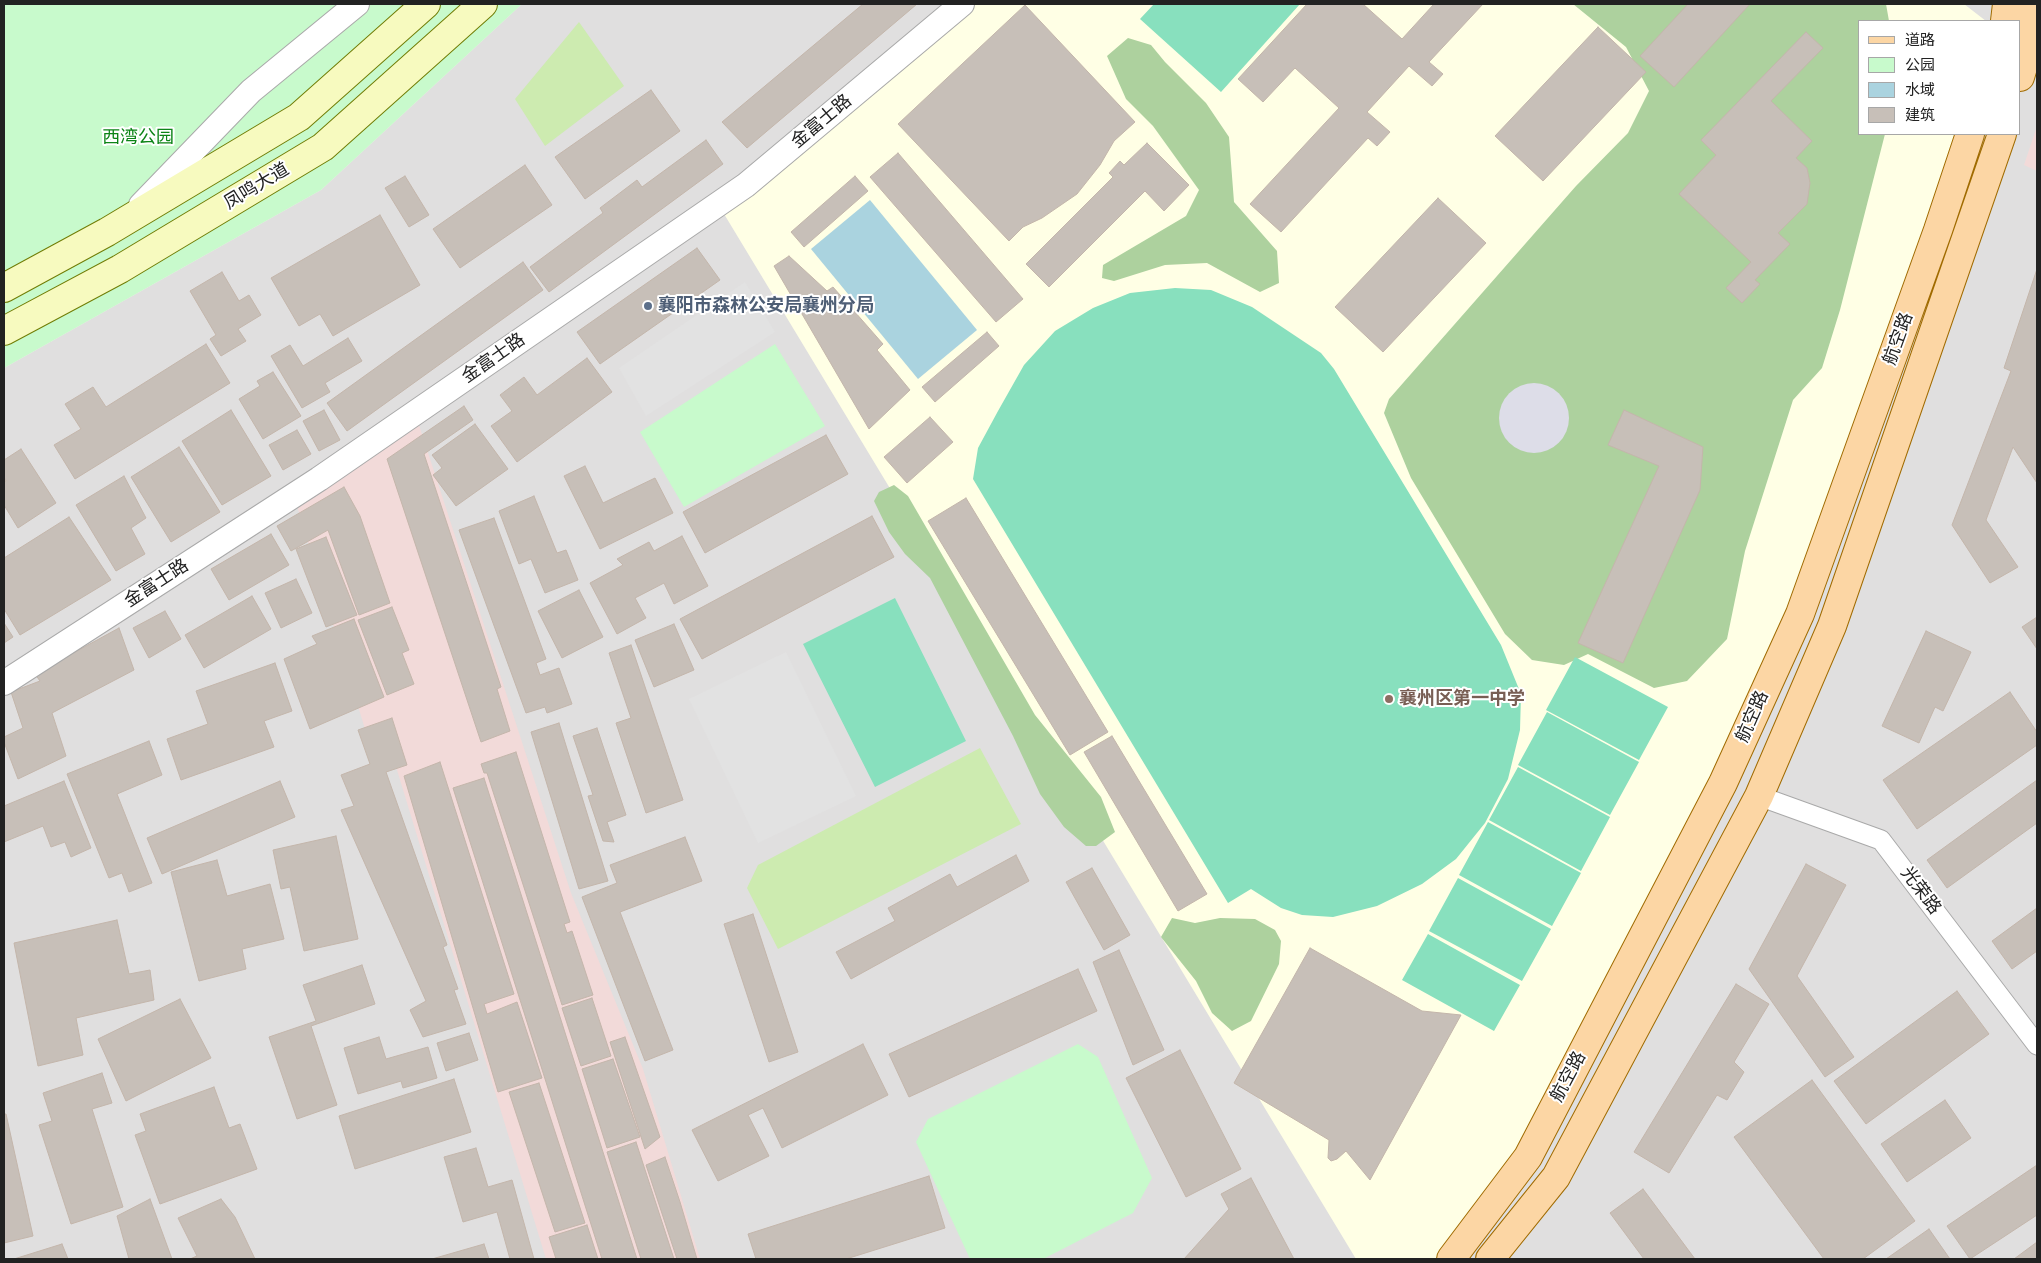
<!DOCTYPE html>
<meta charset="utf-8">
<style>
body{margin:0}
#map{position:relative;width:2041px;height:1263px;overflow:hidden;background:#f2efe9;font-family:Poppins,"Noto Sans SC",sans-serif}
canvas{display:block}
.frame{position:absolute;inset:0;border:5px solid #222;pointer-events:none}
.legend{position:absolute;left:1858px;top:20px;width:162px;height:115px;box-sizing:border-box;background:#fff;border:1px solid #a7a7a7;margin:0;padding:6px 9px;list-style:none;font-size:15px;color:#222}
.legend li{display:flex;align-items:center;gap:10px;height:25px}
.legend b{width:25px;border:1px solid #a7a7a7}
</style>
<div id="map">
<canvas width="2041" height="1263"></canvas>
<div class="frame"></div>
<ul class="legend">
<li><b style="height:6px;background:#fcd6a4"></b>道路</li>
<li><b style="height:14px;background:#c8facc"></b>公园</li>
<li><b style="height:14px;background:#aad3df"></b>水域</li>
<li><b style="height:14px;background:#c7bfb8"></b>建筑</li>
</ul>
</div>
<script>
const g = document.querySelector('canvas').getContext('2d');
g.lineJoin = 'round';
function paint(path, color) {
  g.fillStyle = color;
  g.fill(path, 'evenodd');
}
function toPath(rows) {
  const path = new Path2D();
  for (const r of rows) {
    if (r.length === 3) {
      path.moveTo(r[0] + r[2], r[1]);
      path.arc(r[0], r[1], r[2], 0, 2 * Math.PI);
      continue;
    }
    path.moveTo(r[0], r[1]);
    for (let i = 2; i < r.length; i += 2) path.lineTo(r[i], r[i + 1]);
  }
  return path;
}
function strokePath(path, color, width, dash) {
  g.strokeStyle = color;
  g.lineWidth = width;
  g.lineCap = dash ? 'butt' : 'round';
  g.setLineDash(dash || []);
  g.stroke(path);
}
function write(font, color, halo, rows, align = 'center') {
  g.font = font + ' Poppins,"Noto Sans SC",sans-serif';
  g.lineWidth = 4;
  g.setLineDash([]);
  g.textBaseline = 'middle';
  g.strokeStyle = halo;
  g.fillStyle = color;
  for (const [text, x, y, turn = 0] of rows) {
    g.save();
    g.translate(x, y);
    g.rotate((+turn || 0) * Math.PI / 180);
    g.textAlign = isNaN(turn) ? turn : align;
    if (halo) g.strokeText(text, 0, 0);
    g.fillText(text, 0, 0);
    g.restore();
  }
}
paint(toPath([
 [522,4,2037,4,2037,1259,4,1259,4,368,321,190],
 [1860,21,2020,21,2020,134,1860,134]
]), '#e0dfdf');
paint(toPath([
 [2037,126,2037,171,2024,165],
 [419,425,571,893,643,1069,700,1259,546,1259,390,747,372,752,297,506]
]), '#f2dad9');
paint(toPath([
 [962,4,1964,4,1986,21,1860,21,1860,134,1970,134,1800,614,1528,1157,1451,1259,1356,1259,718,204]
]), '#ffffe5');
paint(toPath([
 [579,22,624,86,545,146,515,99],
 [980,748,1021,824,778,949,747,888,758,865]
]), '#cdebb0');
paint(toPath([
 [1573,4,1886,4,1889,21,1860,21,1860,134,1885,134,1840,310,1822,368,1793,400,1745,551,1727,639,1687,681,1654,688,1588,654,1564,665,1532,660,1505,634,1411,478,1384,413,1389,399,1576,186,1628,133,1649,91,1626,47],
 [1128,38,1151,45,1165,62,1206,103,1229,137,1234,202,1277,251,1279,283,1260,292,1207,263,1165,265,1114,281,1102,278,1103,265,1186,216,1199,190,1153,126,1126,99,1107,56],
 [894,485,908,496,1035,715,1101,797,1115,832,1096,846,1086,846,1064,827,1040,794,1013,736,930,578,905,554,889,532,874,501,879,492],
 [1172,918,1195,923,1220,918,1255,919,1275,930,1281,941,1279,964,1251,1021,1232,1031,1212,1013,1196,981,1161,937]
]), '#add19e');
paint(toPath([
 [4,4,522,4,321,190,4,368],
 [775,344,825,426,684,507,640,432],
 [1078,1044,1098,1057,1152,1178,1133,1213,1043,1259,970,1259,916,1142,928,1119]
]), '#c8facc');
paint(toPath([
 [1154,4,1300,4,1221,92,1140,19],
 [1175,288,1211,290,1252,307,1321,353,1334,369,1501,645,1521,694,1520,730,1508,779,1485,823,1456,859,1422,884,1377,906,1333,917,1302,915,1281,908,1251,889,1228,903,973,479,978,448,998,411,1024,365,1055,331,1093,308,1130,293],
 [895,598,966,741,875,787,803,644],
 [1575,657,1668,707,1639,760,1546,710],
 [1547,712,1639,762,1610,815,1518,765],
 [1518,767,1610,817,1581,871,1489,820],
 [1488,822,1581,873,1552,926,1459,875],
 [1458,878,1551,929,1522,981,1429,931],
 [1428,934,1520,985,1494,1031,1402,980]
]), '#88e0be');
paint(toPath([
 [745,282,775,332,646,416,619,368],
 [786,652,856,796,758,843,689,699]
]), '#e2e2e2');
paint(toPath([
 [1534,418,35]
]), '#dddde8');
paint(toPath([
 [870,200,977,330,918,379,811,249]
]), '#aad3df');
const building = toPath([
 [863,4,917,4,747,148,722,122,863,4],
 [1307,4,1363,4,1402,39,1434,4,1483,4,1429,62,1443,74,1432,86,1409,66,1367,112,1390,132,1377,146,1368,138,1281,232,1250,204,1339,108,1295,68,1263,102,1238,79,1307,4],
 [1688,4,1750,4,1674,87,1640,56,1688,4],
 [1025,5,1135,122,1114,141,1100,165,1077,194,1042,218,1023,227,1009,241,898,124,1025,5],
 [1598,27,1646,72,1543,181,1495,136,1598,27],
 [1806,32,1823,48,1771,101,1812,141,1796,158,1807,168,1810,183,1807,204,1778,233,1790,244,1755,280,1760,284,1742,303,1726,288,1751,262,1679,194,1716,155,1701,140,1806,32],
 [651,90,680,131,585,199,555,157,651,90],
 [706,140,723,164,549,292,530,267,603,213,600,208,637,180,642,187,706,140],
 [1147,143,1189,185,1164,211,1145,191,1049,287,1026,264,1113,177,1109,173,1120,161,1124,165,1147,143],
 [898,153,1023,299,996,322,870,177,898,153],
 [525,165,552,205,460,268,433,229,525,165],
 [405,176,429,215,409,227,385,188,405,176],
 [855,176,868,191,804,247,791,232,855,176],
 [1438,198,1486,243,1383,352,1335,307,1438,198],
 [380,215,420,285,333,336,320,314,299,326,271,278,380,215],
 [697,248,720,280,600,364,577,332,697,248],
 [789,256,827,291,833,287,883,344,877,350,910,390,869,429,774,266,789,256],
 [523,262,543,290,347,431,327,403,523,262],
 [2037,269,2037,483,2013,447,1986,520,2018,567,1990,583,1952,525,2011,371,2004,368,2037,269],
 [222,272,239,301,249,295,261,315,238,329,246,341,221,356,210,339,216,335,190,291,222,272],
 [987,332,999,346,935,402,922,387,987,332],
 [348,338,362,361,325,383,330,392,302,408,271,356,290,345,303,366,348,338],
 [206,344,230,383,75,479,54,445,81,429,65,404,93,387,106,407,206,344],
 [587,358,612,392,517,462,491,426,512,411,500,395,524,377,537,395,587,358],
 [273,372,301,416,263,439,239,399,260,386,257,381,273,372],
 [464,406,473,420,424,454,501,687,497,689,510,731,481,742,387,459,464,406],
 [231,410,271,476,222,505,182,441,231,410],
 [324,410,340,440,319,451,303,421,324,410],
 [1624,410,1703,447,1700,490,1623,663,1578,643,1659,466,1608,445,1624,410],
 [930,417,953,442,907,483,884,457,930,417],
 [475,424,508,469,456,506,433,475,442,468,432,455,475,424],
 [297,430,311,454,283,470,269,445,297,430],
 [826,435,848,474,705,553,683,512,826,435],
 [179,447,220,512,171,542,131,477,179,447],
 [21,449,56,503,18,528,4,505,4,482,6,481,4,477,4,460,21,449],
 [585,466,603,503,655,478,673,513,600,549,564,476,585,466],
 [124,476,146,518,131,528,145,554,116,571,76,505,124,476],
 [344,487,360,516,390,603,359,615,328,530,291,551,277,526,344,487],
 [534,496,557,553,566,550,578,580,545,593,531,559,519,564,499,511,534,496],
 [966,498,1108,732,1070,755,928,521,966,498],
 [872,516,894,557,702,659,680,619,872,516],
 [69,517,111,580,20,635,4,609,4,558,69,517],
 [494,518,546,659,536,663,540,675,559,668,572,704,547,713,545,707,526,713,459,530,494,518],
 [271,534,289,565,229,600,211,569,271,534],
 [682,536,708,586,674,604,664,583,635,598,646,618,617,634,590,583,623,565,617,559,649,542,654,551,682,536],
 [326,537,357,615,326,627,296,549,326,537],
 [296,579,312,613,281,628,265,593,296,579],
 [579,590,603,637,562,658,538,611,579,590],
 [252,596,271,629,204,668,185,635,252,596],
 [392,607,409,650,402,653,414,684,387,695,358,620,392,607],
 [165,611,181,639,149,658,133,628,165,611],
 [2037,617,2037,649,2022,627,2037,617],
 [354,619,384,697,310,729,284,659,317,644,312,636,354,619],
 [4,623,13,637,4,643,4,623],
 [674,624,694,670,654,687,635,640,674,624],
 [119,628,134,670,52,713,66,756,18,779,4,742,4,737,23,728,11,692,40,681,35,674,119,628],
 [1926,631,1971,652,1943,711,1935,707,1919,743,1882,726,1926,631],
 [631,645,683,800,646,813,616,723,631,718,609,653,631,645],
 [275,663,292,711,264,721,274,747,181,780,167,739,208,724,196,691,275,663],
 [2010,692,2037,732,2037,745,1917,829,1883,780,2010,692],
 [392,718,407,765,386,772,447,945,443,947,458,989,454,990,466,1024,423,1037,410,1010,426,1001,341,810,354,806,341,775,370,764,358,730,392,718],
 [559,723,608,881,579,889,531,732,559,723],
 [597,728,626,815,607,822,614,842,603,841,588,796,593,795,573,736,597,728],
 [1112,736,1207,894,1178,911,1084,752,1112,736],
 [149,741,162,775,117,794,152,883,129,892,122,873,109,878,67,774,149,741],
 [516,752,570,922,564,924,567,933,572,931,593,995,562,1005,487,773,484,773,481,764,516,752],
 [440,762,514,994,484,1004,487,1014,517,1002,542,1078,498,1092,404,776,440,762],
 [484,778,637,1259,602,1259,453,788,484,778],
 [2037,780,2037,823,1947,888,1927,860,2037,780],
 [64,781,91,848,71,857,65,842,51,847,43,826,4,842,4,806,64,781],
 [280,781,295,817,162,874,147,838,280,781],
 [336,836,358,939,304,951,290,887,281,889,273,850,336,836],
 [685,837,702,881,620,912,673,1050,645,1061,582,897,617,883,610,865,685,837],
 [1016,855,1029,881,851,979,836,952,895,921,888,908,950,874,957,887,1016,855],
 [217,860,227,896,270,884,284,939,242,949,246,969,199,981,171,872,217,860],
 [1806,864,1846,885,1797,976,1854,1057,1825,1077,1749,969,1806,864],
 [1092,868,1130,935,1104,950,1066,882,1092,868],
 [2037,908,2037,951,2012,969,1992,941,2037,908],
 [753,914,798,1052,769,1062,724,924,753,914],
 [117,920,129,974,150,970,154,1000,76,1018,83,1055,38,1066,14,943,117,920],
 [1310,948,1422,1011,1461,1015,1370,1180,1346,1151,1337,1159,1331,1161,1328,1158,1329,1140,1234,1083,1310,948],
 [1119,950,1164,1050,1133,1065,1093,962,1119,950],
 [362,965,375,1004,311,1026,337,1105,297,1119,269,1037,316,1021,303,985,362,965],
 [1078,969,1097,1011,909,1097,889,1054,1078,969],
 [1736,984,1769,1004,1734,1062,1744,1072,1727,1100,1717,1095,1669,1173,1634,1152,1736,984],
 [1957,991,1989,1034,1866,1124,1834,1081,1957,991],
 [592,998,611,1056,581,1066,562,1008,592,998],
 [180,999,211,1058,126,1101,98,1039,180,999],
 [469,1033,478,1060,446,1071,437,1043,469,1033],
 [379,1037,386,1059,428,1047,437,1078,403,1088,401,1081,358,1094,344,1048,379,1037],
 [625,1037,660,1137,645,1149,610,1042,625,1037],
 [863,1044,888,1095,782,1148,763,1108,748,1115,769,1156,718,1181,692,1130,863,1044],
 [1180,1050,1241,1169,1186,1197,1126,1078,1180,1050],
 [613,1059,640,1137,607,1148,582,1069,613,1059],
 [102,1073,112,1103,92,1109,123,1207,71,1224,39,1125,52,1121,43,1093,102,1073],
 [454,1079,471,1132,355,1169,339,1116,454,1079],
 [1812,1080,1915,1221,1863,1259,1824,1259,1734,1137,1812,1080],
 [539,1083,585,1223,555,1232,509,1092,539,1083],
 [214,1087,229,1128,240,1124,257,1169,160,1204,135,1135,146,1131,140,1114,214,1087],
 [1945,1100,1971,1138,1907,1182,1881,1144,1945,1100],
 [4,1114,6,1114,33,1236,4,1243,4,1114],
 [636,1142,674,1259,641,1259,607,1152,636,1142],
 [476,1148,488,1187,512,1180,534,1259,510,1259,497,1212,463,1222,444,1157,476,1148],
 [665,1157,680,1202,697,1259,677,1259,646,1165,665,1157],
 [2037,1165,2037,1215,1970,1259,1947,1226,2037,1165],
 [929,1176,945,1228,846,1259,756,1259,748,1234,929,1176],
 [1251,1178,1294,1259,1184,1259,1229,1209,1221,1194,1251,1178],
 [1643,1189,1695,1259,1644,1259,1610,1213,1643,1189],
 [150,1199,172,1259,129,1259,117,1216,150,1199],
 [221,1199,235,1217,255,1259,190,1259,197,1256,178,1218,221,1199],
 [587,1225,598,1259,556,1259,549,1237,587,1225],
 [1929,1229,1950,1259,1886,1259,1929,1229],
 [2037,1242,2037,1259,2014,1259,2037,1242],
 [62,1244,68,1259,14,1259,62,1244],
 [484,1244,489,1259,432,1259,484,1244]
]);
paint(building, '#c7bfb8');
strokePath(building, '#c4b6ab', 1);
const minor = toPath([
 [1759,796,1881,840,2037,1045]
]);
const tertiary = toPath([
 [141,205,251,91,357,4],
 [4,683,319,479,746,185,962,4]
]);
const secondary = toPath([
 [4,288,107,232,299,117,426,4],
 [4,331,120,269,323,147,483,4]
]);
const primary = toPath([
 [2005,21,2007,4],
 [2020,77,2029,47,2034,4],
 [1451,1259,1528,1157,1723,783,1800,614,1938,230,1970,134],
 [1490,1259,1556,1177,1759,796,1832,626,2002,134]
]);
strokePath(minor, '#a9a9a9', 21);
strokePath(tertiary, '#a9a9a9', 26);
strokePath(secondary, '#707d05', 30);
strokePath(primary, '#a06b00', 30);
strokePath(minor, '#fff', 19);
strokePath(tertiary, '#fff', 24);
strokePath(secondary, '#f7fabf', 28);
strokePath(primary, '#fcd6a4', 28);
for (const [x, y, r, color] of [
 [648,306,5,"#5c6f8a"],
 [1389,699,5,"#8d6e63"]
]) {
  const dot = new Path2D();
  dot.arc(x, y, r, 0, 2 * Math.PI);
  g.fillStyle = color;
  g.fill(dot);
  strokePath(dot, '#fff', 2);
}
write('18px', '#222', '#fff', [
 ["金富士路",822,122,-40],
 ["凤鸣大道",257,187,-31],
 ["航空路",1899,339,-70],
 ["金富士路",494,359,-35],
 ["金富士路",157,584,-33],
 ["航空路",1753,717,-66],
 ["光荣路",1920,891,53],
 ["航空路",1569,1077,-62]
]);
write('18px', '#0c8416', '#fff', [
 ["西湾公园",138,138]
]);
write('bold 18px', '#4e5e75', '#fff', [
 ["襄阳市森林公安局襄州分局",658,306]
], 'left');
write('bold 18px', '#785e54', '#fff', [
 ["襄州区第一中学",1399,699]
], 'left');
</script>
